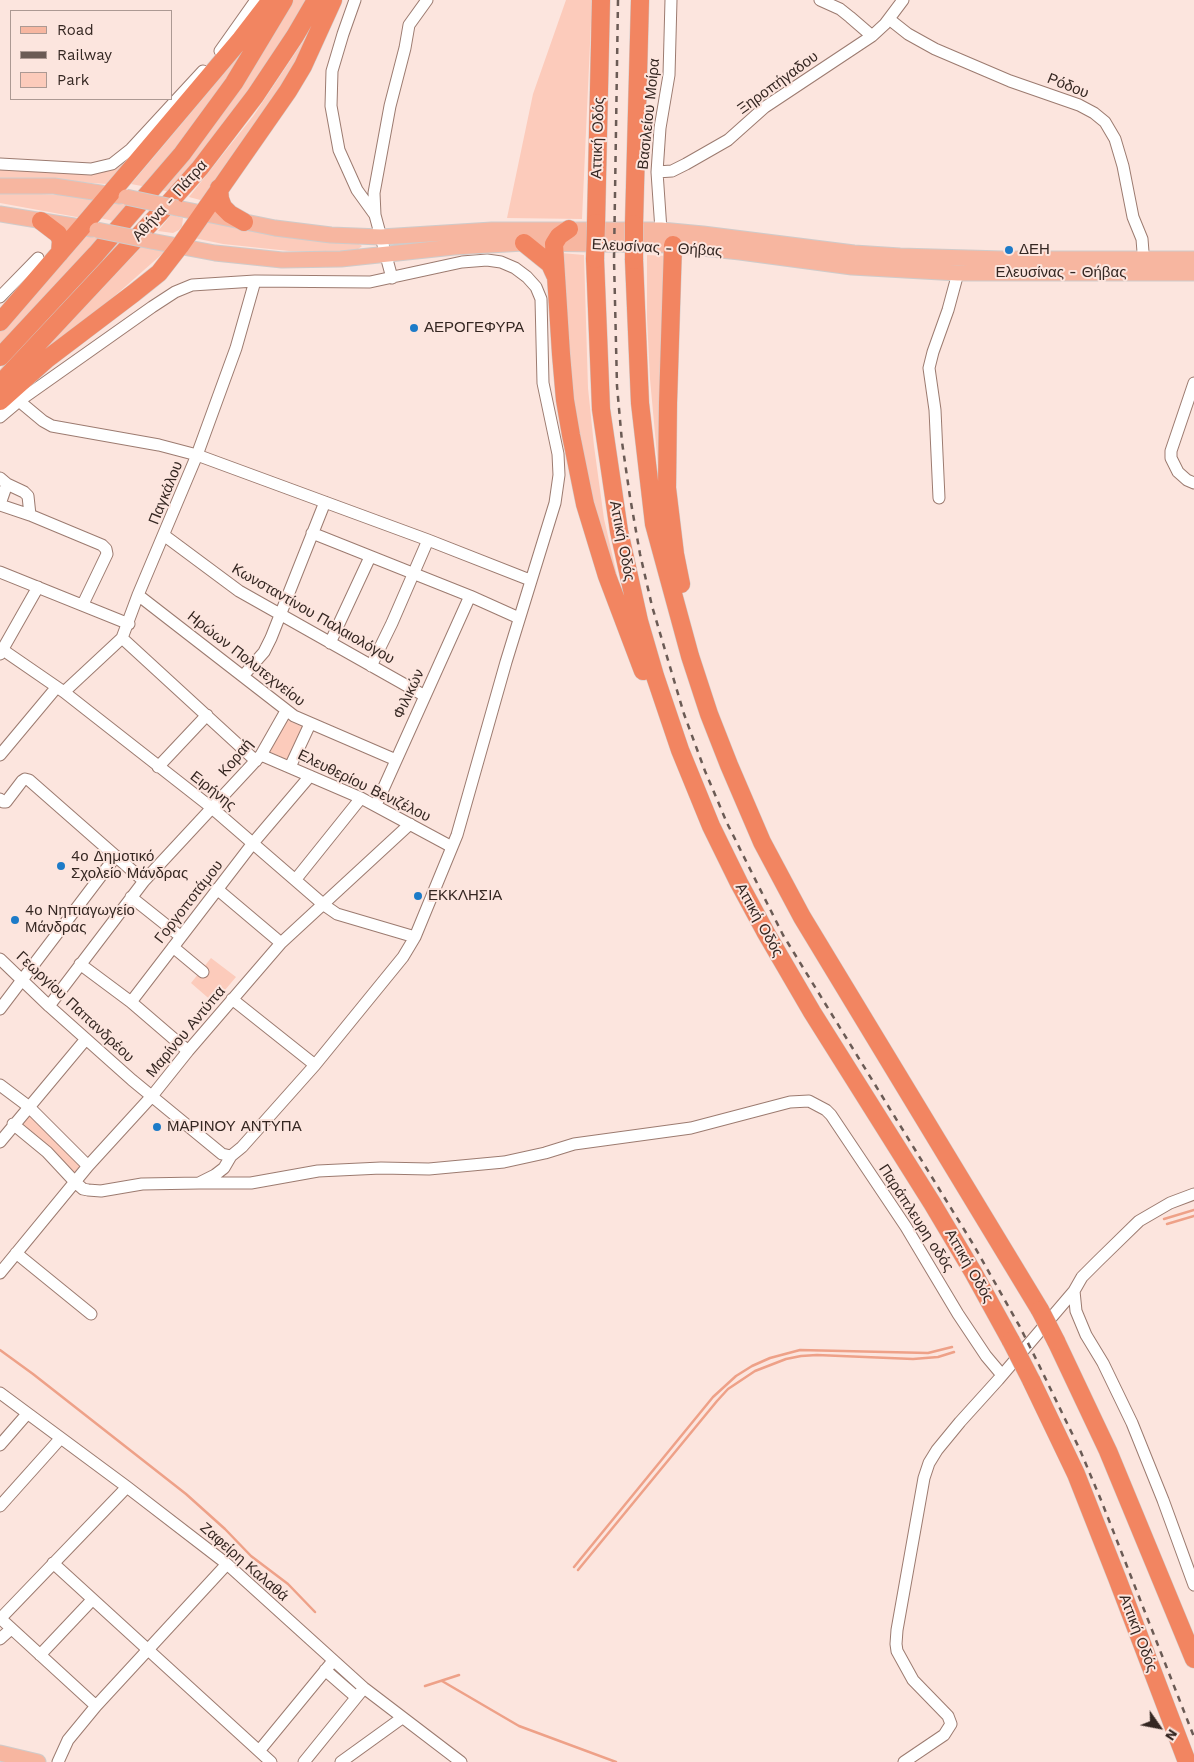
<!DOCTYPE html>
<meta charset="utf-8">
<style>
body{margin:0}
#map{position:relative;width:1194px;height:1762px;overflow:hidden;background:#fce5de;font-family:"Work Sans",sans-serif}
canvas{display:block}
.legend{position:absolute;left:10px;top:10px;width:162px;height:90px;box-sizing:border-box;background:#fce5de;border:1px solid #ac9993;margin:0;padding:6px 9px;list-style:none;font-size:15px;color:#352722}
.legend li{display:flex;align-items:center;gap:10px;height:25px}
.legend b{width:25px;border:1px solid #ac9993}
.north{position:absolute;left:1134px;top:1702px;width:50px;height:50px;-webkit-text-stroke:4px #fce5de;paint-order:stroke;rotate:123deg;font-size:14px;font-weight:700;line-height:20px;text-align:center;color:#352722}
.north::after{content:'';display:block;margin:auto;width:18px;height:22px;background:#352722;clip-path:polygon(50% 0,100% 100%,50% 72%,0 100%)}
</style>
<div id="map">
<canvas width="1194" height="1762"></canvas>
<ul class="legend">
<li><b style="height:6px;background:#f7b6a0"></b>Road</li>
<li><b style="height:6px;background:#6b5b55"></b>Railway</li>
<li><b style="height:14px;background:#fccbbb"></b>Park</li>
</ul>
<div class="north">N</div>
</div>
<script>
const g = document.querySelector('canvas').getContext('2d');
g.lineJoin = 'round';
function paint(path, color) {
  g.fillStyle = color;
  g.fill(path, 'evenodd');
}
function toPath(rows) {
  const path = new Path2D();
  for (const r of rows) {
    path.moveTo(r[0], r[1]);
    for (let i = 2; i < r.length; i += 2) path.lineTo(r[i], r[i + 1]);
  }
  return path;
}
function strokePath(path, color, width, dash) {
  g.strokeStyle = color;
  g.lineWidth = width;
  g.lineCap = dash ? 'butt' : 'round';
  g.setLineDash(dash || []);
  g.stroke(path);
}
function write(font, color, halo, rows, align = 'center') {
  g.font = font + ' "Work Sans",sans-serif';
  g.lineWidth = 4;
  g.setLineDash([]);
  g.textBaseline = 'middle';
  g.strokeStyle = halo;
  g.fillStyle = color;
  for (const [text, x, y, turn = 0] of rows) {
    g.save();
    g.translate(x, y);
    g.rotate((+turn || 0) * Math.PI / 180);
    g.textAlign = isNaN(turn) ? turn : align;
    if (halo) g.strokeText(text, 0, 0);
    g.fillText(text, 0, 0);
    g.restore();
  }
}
paint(toPath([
 [291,0,309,0,264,72,171,192,160,190],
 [566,0,592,0,582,219,507,218,533,94],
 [316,22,299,65,204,201,189,197,254,115],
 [253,43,147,187,131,184,249,44],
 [189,95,107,184,46,180,0,181,0,168,94,174,113,170,120,166,130,157],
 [0,192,62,195,95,199,82,218,0,203],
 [114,202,133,205,118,222,100,218],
 [171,215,183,218,182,226,179,230,173,233,158,231],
 [205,221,290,238,356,242,362,246,357,250,339,252,289,251,223,244,194,238],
 [89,233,105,237,0,346,0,331],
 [120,240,124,241,0,374,0,369],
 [143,245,170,247,73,333,24,371],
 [561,253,584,255,588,388,594,446,604,519,620,588,599,527,586,478,570,382],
 [647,255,668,256,659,477,650,379,647,318],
 [287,720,303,727,288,760,268,751],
 [211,958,236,977,214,1003,191,983],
 [27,1114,85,1163,71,1179,23,1124]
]), '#fccbbb');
strokePath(toPath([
 [1164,1219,1194,1210],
 [1167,1224,1194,1216],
 [0,1350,33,1374,186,1494,225,1529,251,1556,288,1584,315,1612],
 [574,1567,713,1397,736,1376,752,1366,770,1358,800,1350,928,1353,952,1347],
 [578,1570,717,1401,728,1389,755,1371,786,1359,801,1356,817,1355,913,1359,938,1357,954,1352],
 [442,1681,519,1726,616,1762],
 [425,1686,459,1675]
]), '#eea188', 2.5);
const minor = toPath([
 [355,0,343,34,332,71,331,106,339,150,357,190,375,215],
 [820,0,840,9,850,17,872,36],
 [889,19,908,34,935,49,1010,81,1079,105,1094,113,1105,122,1115,139,1123,166,1133,217,1142,239,1144,265],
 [220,51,256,0],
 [0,164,91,169,112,164,131,149,203,71],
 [657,172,672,171,686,164,728,140,765,107,872,36,885,24,903,0],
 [661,230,657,172,660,128,669,75,671,0],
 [392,278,375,215,374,193,390,106,405,48,409,25,427,0],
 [0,297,38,258],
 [1194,383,1171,451,1171,458,1178,472,1187,480,1194,483],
 [19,401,43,421,52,426,159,445,197,455,428,540,530,580],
 [0,417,19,401,152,307,175,292,192,285,255,281,370,282,462,262,487,260,501,262,515,268,527,277,536,287,541,299,543,383,558,454,559,475,555,503,506,662,457,835,415,937,403,957,315,1065,242,1147,231,1156,222,1154,132,1080,49,1006,0,959],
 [0,478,7,484,24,492,28,496,30,515],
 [939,498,935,410,929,368,933,352,948,310,958,273],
 [0,504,7,484],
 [0,505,30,515,102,545,106,549,107,554,83,604],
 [312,533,470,596,519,618],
 [165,536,239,591,425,696],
 [0,572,129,624],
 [138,595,294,716,396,760],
 [122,638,256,761],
 [330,643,370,557],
 [0,649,3,650,64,692,212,808,324,905,337,914,415,937],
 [0,654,38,587],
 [371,666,392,623,428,540],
 [243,676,264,652,271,638,325,502],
 [64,692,122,638,138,595,197,455,236,348,255,281],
 [0,755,56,688],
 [261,755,361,798,452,847],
 [158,767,207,715],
 [290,767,310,724],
 [0,799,3,802,6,802,22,781,25,779,29,780,144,881],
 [376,805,470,596],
 [296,879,361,798],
 [217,889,281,943],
 [131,897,180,936],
 [173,947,203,972],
 [80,964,131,1002,188,1051],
 [232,999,315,1065],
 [131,1002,253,843,310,776],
 [49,1006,144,881,261,755,286,711],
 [0,1009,116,856],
 [0,1085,28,1106,88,1166],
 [13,1124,47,1152,75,1182,83,1189,88,1190,101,1191,142,1184,199,1183,215,1175,224,1168,231,1156],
 [0,1142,86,1039],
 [199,1183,251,1183,318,1171,381,1168,429,1169,504,1162,545,1153,574,1144,691,1128,790,1102,809,1101,826,1110,831,1115,906,1227,958,1314,986,1356,1002,1375],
 [16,1253,91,1314],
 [0,1273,88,1166,152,1096,188,1051,281,943,410,824],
 [1074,1291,1076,1311,1086,1335,1103,1363,1132,1423,1163,1500,1194,1585],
 [0,1393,127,1487,227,1564,364,1688,461,1762],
 [0,1445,27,1414],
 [0,1506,60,1439],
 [53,1563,271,1762],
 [0,1618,96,1706],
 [0,1619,127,1487],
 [0,1639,11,1629],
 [40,1655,92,1600],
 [325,1670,356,1697],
 [259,1751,333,1661],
 [58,1762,68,1740,96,1706,227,1564],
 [304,1762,364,1688],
 [341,1762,402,1718],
 [904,1762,944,1735,951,1724,948,1716,913,1680,897,1651,896,1644,897,1630,924,1478,929,1463,937,1450,960,1422,998,1380,1074,1291,1082,1277,1098,1261,1139,1221,1170,1203,1194,1194]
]);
const major = toPath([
 [0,186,54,186,120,196],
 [177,208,275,228,331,235,381,237,492,230,661,230,703,234,854,253,900,256,1003,259,1194,259],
 [0,214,92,229],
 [151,241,215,253,282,260,341,259,454,247,524,243,673,245,740,252,852,267,958,273,1194,273],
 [0,1753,38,1762]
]);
const highway = toPath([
 [219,188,220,199,223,207,230,214,244,222],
 [41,221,58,234,61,240,60,253],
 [596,223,601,0],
 [634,224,640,0],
 [569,229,559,236,554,244,561,354,565,400,571,435,585,504,607,576,643,671],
 [524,243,550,264,555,275],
 [673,245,668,403,667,488,675,554,681,584],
 [595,259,601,409,619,531,639,621,655,676,680,750,711,826,739,883,766,933,812,1012,932,1203,973,1272,1011,1341],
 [634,260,640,403,654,524,690,656,709,714,729,765,762,842,802,917,1040,1310],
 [0,322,82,227,241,39,271,0],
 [0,357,96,254,182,154,234,83,284,0],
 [0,384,160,213,200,168,255,96,295,36,316,0],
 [0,401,47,359,134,293,159,273,180,246,288,91,303,66,333,0],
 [1056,1341,1108,1451,1194,1659],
 [1031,1380,1076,1474,1117,1578,1187,1762]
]);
strokePath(minor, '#9c7b70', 13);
strokePath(major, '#cfcbca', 17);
strokePath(highway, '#cfcbca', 19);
strokePath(minor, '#fff', 11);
strokePath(major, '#f7b6a0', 15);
strokePath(highway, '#f28561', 18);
strokePath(toPath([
 [618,0,614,259,617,386,622,442,630,497,640,554,652,606,684,714,705,771,727,823,783,935,973,1244,1020,1327,1038,1363,1080,1450,1101,1500,1194,1737]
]), '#6b5b55', 2.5, [6, 6]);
const majorBridge = toPath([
 [126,197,177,208],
 [97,230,151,241]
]);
const highwayBridge = toPath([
 [634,224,634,260],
 [595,259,596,223],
 [1040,1310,1056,1341],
 [1011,1341,1031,1380]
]);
strokePath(majorBridge, '#cfcbca', 17, []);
strokePath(highwayBridge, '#cfcbca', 19, []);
strokePath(majorBridge, '#f7b6a0', 15);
strokePath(highwayBridge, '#f28561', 18);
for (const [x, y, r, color] of [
 [1009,250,5,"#1d7bc8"],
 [414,328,5,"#1d7bc8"],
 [61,866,5,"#1d7bc8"],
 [418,896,5,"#1d7bc8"],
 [15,920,5,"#1d7bc8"],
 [157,1127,5,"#1d7bc8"]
]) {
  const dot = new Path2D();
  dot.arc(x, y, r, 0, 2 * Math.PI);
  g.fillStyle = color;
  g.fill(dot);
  strokePath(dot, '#fce5de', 2);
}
write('15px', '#352722', '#fce5de', [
 ["Ξηροπήγαδου",778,83,-36],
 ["Ρόδου",1068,86,22],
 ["Βασιλείου Μοίρα",649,114,-84],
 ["Αττική Οδός",598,138,-88],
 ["Αθήνα - Πάτρα",170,201,-48],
 ["Ελευσίνας - Θήβας",657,248,3],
 ["Ελευσίνας - Θήβας",1061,273],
 ["Παγκάλου",166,493,-68],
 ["Αττική Οδός",622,541,79],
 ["Κωνσταντίνου Παλαιολόγου",313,614,30],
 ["Ηρώων Πολυτεχνείου",246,659,38],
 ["Φιλικών",409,694,-65],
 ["Κοραή",236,758,-50],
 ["Ελευθερίου Βενιζέλου",364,786,26],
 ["Ειρήνης",213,791,38],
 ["Γοργοποτάμου",189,902,-52],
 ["Αττική Οδός",759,920,61],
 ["Γεωργίου Παπανδρέου",75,1007,43],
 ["Μαρίνου Αντύπα",186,1032,-50],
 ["Παράπλευρη οδός",916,1218,57],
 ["Αττική Οδός",969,1266,60],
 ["Ζαφείρη Καλαθά",244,1562,41],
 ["Αττική Οδός",1138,1633,69]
]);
write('15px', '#352722', '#fce5de', [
 ["ΔΕΗ",1019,250],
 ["ΑΕΡΟΓΕΦΥΡΑ",424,328],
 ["4ο Δημοτικό",71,857],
 ["Σχολείο Μάνδρας",71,874],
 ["ΕΚΚΛΗΣΙΑ",428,896],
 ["4ο Νηπιαγωγείο",25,911],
 ["Μάνδρας",25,928],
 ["ΜΑΡΙΝΟΥ ΑΝΤΥΠΑ",167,1127]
], 'left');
</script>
